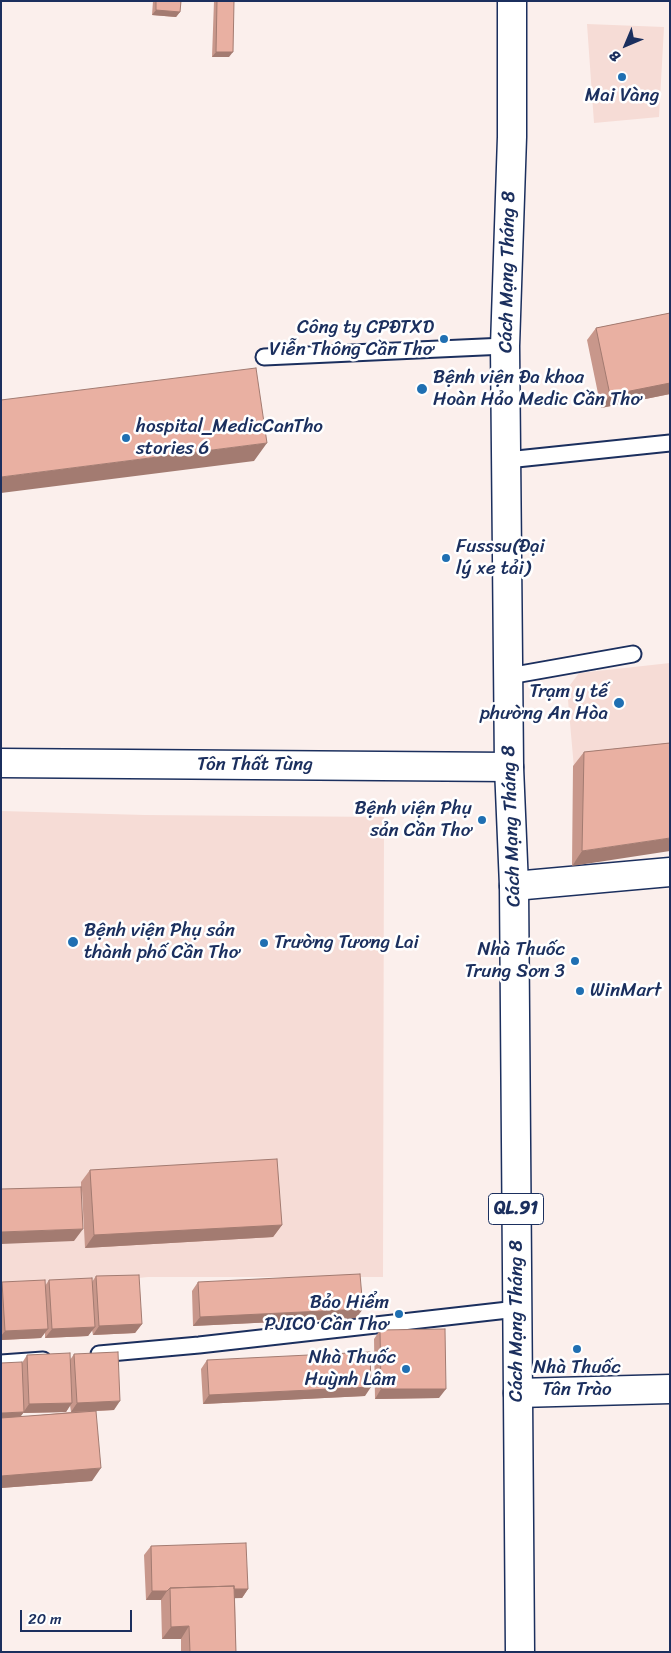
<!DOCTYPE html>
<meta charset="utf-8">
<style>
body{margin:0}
#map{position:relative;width:671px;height:1653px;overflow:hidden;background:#fbefec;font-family:Sriracha,sans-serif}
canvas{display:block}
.frame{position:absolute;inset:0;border:2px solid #1b2f5e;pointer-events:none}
.north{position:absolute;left:601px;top:20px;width:50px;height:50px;-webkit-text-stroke:4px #fff;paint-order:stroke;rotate:225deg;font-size:14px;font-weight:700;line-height:20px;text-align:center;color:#1b2f5e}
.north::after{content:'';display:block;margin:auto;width:18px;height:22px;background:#1b2f5e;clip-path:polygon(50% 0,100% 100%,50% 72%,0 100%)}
.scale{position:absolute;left:20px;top:1610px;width:112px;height:22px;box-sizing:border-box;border:2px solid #1b2f5e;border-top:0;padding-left:6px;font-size:15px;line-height:18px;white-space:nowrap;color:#1b2f5e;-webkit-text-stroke:4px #fff;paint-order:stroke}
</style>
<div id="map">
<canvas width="671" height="1653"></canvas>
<div class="frame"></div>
<div class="north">B</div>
<div class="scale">20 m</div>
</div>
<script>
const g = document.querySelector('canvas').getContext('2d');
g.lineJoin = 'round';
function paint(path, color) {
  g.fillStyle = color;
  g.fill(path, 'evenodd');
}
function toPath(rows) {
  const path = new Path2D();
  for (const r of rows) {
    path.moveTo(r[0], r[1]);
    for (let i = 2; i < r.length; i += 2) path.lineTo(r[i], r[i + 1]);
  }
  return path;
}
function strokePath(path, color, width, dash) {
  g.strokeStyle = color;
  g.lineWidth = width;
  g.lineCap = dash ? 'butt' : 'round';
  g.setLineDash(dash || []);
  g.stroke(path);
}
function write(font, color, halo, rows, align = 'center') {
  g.font = font + ' Sriracha,sans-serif';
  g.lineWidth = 5;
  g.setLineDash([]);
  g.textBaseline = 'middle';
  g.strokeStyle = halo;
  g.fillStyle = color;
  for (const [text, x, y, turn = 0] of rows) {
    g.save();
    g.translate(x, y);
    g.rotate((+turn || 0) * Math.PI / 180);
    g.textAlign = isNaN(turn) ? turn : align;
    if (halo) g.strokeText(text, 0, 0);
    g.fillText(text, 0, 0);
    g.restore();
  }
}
paint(toPath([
 [587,24,664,27,659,117,594,123],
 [670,663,670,757,574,768,567,689,579,673],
 [1,811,145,815,384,817,383,1277,148,1277,1,1292]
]), '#f6dcd6');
const lane = toPath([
 [264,357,505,346],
 [507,460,670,443],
 [509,676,633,654],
 [99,1354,199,1345,517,1309],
 [1,1363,43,1360]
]);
const street = toPath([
 [1,763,509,767],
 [514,886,670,872],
 [518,1393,670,1389]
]);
const highway = toPath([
 [512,1,512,137,505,346,509,767,514,886,520,1652]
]);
strokePath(lane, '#1b2f5e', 19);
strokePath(street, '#1b2f5e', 31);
strokePath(highway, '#1b2f5e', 31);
strokePath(lane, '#fff', 15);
strokePath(street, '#fff', 28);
strokePath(highway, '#fff', 28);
paint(toPath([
 [153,1,181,1,180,12,176,17,152,15],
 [214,1,234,1,229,57,212,57],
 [670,313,670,394,601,408,587,340,596,328],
 [670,743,572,866,573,766,584,752],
 [90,1170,282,1225,273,1237,85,1248,82,1190,74,1241,81,1187,81,1182],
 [96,1276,142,1324,135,1333,93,1335,92,1330,88,1336,45,1338,45,1332,41,1338,1,1340,1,1283,2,1282,45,1286,49,1280,92,1282],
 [198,1282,356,1318,193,1326,192,1291],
 [380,1330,439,1398,375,1399,374,1339],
 [74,1354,114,1410,96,1411,92,1481,1,1488,22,1363,27,1355,70,1360],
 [70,1405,71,1412,20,1417,23,1413,66,1412],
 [207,1360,365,1396,203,1404,201,1369],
 [151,1546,248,1589,242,1598,235,1598,236,1652,181,1652,181,1639,162,1639,161,1600,146,1600,144,1555]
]), '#c8978b');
paint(toPath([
 [156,10,180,12,176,17,152,15],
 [216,52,233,52,229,57,212,57],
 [670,383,670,394,601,408,610,395],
 [267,443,254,461,1,493,1,477],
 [670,838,670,851,572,866,582,851],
 [282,1225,273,1237,85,1248,94,1235],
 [83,1229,74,1241,1,1244,1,1232],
 [363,1309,356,1318,193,1326,200,1317],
 [142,1324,135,1333,93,1335,99,1326],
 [95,1327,88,1336,45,1338,52,1329],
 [48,1329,41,1338,1,1340,1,1336,5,1331],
 [371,1387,365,1396,203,1404,209,1395],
 [381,1389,446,1389,439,1398,375,1399],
 [120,1401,114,1410,71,1412,77,1403],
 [72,1403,66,1412,23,1413,29,1404],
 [24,1412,17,1421,1,1421,1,1413],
 [101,1468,92,1481,1,1488,1,1476],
 [248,1589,242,1598,170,1600,170,1591],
 [152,1591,167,1591,161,1600,146,1600],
 [189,1626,181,1639,162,1639,171,1627]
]), '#a37b71');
const building = toPath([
 [156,1,181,1,180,12,156,10,156,1],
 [217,1,234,1,233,52,216,52,217,1],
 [670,313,670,383,610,395,596,328,670,313],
 [256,368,267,443,1,477,1,400,256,368],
 [670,743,670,838,582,851,584,752,670,743],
 [277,1159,282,1225,94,1235,90,1170,277,1159],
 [81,1187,83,1229,1,1232,1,1189,81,1187],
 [360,1274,363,1309,200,1317,198,1282,360,1274],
 [139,1275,142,1324,99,1326,96,1276,139,1275],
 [92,1278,95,1327,52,1329,49,1280,92,1278],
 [45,1280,48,1329,5,1331,2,1282,45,1280],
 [445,1329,446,1389,381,1389,380,1330,445,1329],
 [118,1352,120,1401,77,1403,74,1354,118,1352],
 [370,1352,371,1387,209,1395,207,1360,370,1352],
 [70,1353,72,1403,29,1404,27,1355,70,1353],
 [22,1362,24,1412,1,1413,1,1363,22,1362],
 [96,1411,101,1468,1,1476,1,1418,96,1411],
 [246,1543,248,1589,234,1589,234,1586,170,1588,167,1591,152,1591,151,1546,246,1543],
 [234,1586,236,1652,190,1652,189,1626,171,1627,170,1588,234,1586]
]);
paint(building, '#e9b0a2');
strokePath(building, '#a37b71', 1);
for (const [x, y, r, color] of [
 [622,77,5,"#1f6fb2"],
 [444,339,5,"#1f6fb2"],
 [422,389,6,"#1f6fb2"],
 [126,438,5,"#1f6fb2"],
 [446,558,5,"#1f6fb2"],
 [619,703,6,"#1f6fb2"],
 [482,820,5,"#1f6fb2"],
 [73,942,6,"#1f6fb2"],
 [264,943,5,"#1f6fb2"],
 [575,961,5,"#1f6fb2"],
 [580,991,5,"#1f6fb2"],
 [399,1314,5,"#1f6fb2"],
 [577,1349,5,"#1f6fb2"],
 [406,1369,5,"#1f6fb2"]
]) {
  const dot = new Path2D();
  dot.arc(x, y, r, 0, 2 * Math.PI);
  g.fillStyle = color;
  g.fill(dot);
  strokePath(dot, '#fff', 2);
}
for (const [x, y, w] of [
 [516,1209,55]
]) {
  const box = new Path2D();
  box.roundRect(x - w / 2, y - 15.5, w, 31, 4);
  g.fillStyle = '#fff';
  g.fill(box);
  strokePath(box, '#1b2f5e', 1);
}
write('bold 18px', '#1b2f5e', null, [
 ["QL.91",516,1209]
]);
write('19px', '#1b2f5e', '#fff', [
 ["Mai Vàng",622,96,"center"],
 ["Công ty CPĐTXD",434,328],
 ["Viễn Thông Cần Thơ",434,350],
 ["Bệnh viện Đa khoa",433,378,"left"],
 ["Hoàn Hảo Medic Cần Thơ",433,400,"left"],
 ["hospital_MedicCanTho",136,427,"left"],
 ["stories 6",136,449,"left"],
 ["Fusssu(Đại",456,547,"left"],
 ["lý xe tải)",456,569,"left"],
 ["Trạm y tế",608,692],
 ["phường An Hòa",608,714],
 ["Bệnh viện Phụ",472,809],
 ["sản Cần Thơ",472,831],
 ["Bệnh viện Phụ sản",84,931,"left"],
 ["thành phố Cần Thơ",84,953,"left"],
 ["Trường Tương Lai",274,943,"left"],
 ["Nhà Thuốc",565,950],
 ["Trung Sơn 3",565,972],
 ["WinMart",590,991,"left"],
 ["Bảo Hiểm",389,1303],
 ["PJICO Cần Thơ",389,1325],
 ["Nhà Thuốc",396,1358],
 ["Huỳnh Lâm",396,1380],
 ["Nhà Thuốc",577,1368,"center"],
 ["Tân Trào",577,1390,"center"]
], 'right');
write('19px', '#1b2f5e', '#fff', [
 ["Cách Mạng Tháng 8",508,272,-89],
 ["Tôn Thất Tùng",255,765],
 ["Cách Mạng Tháng 8",512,826,-92],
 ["Cách Mạng Tháng 8",517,1321,-90]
]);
</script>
